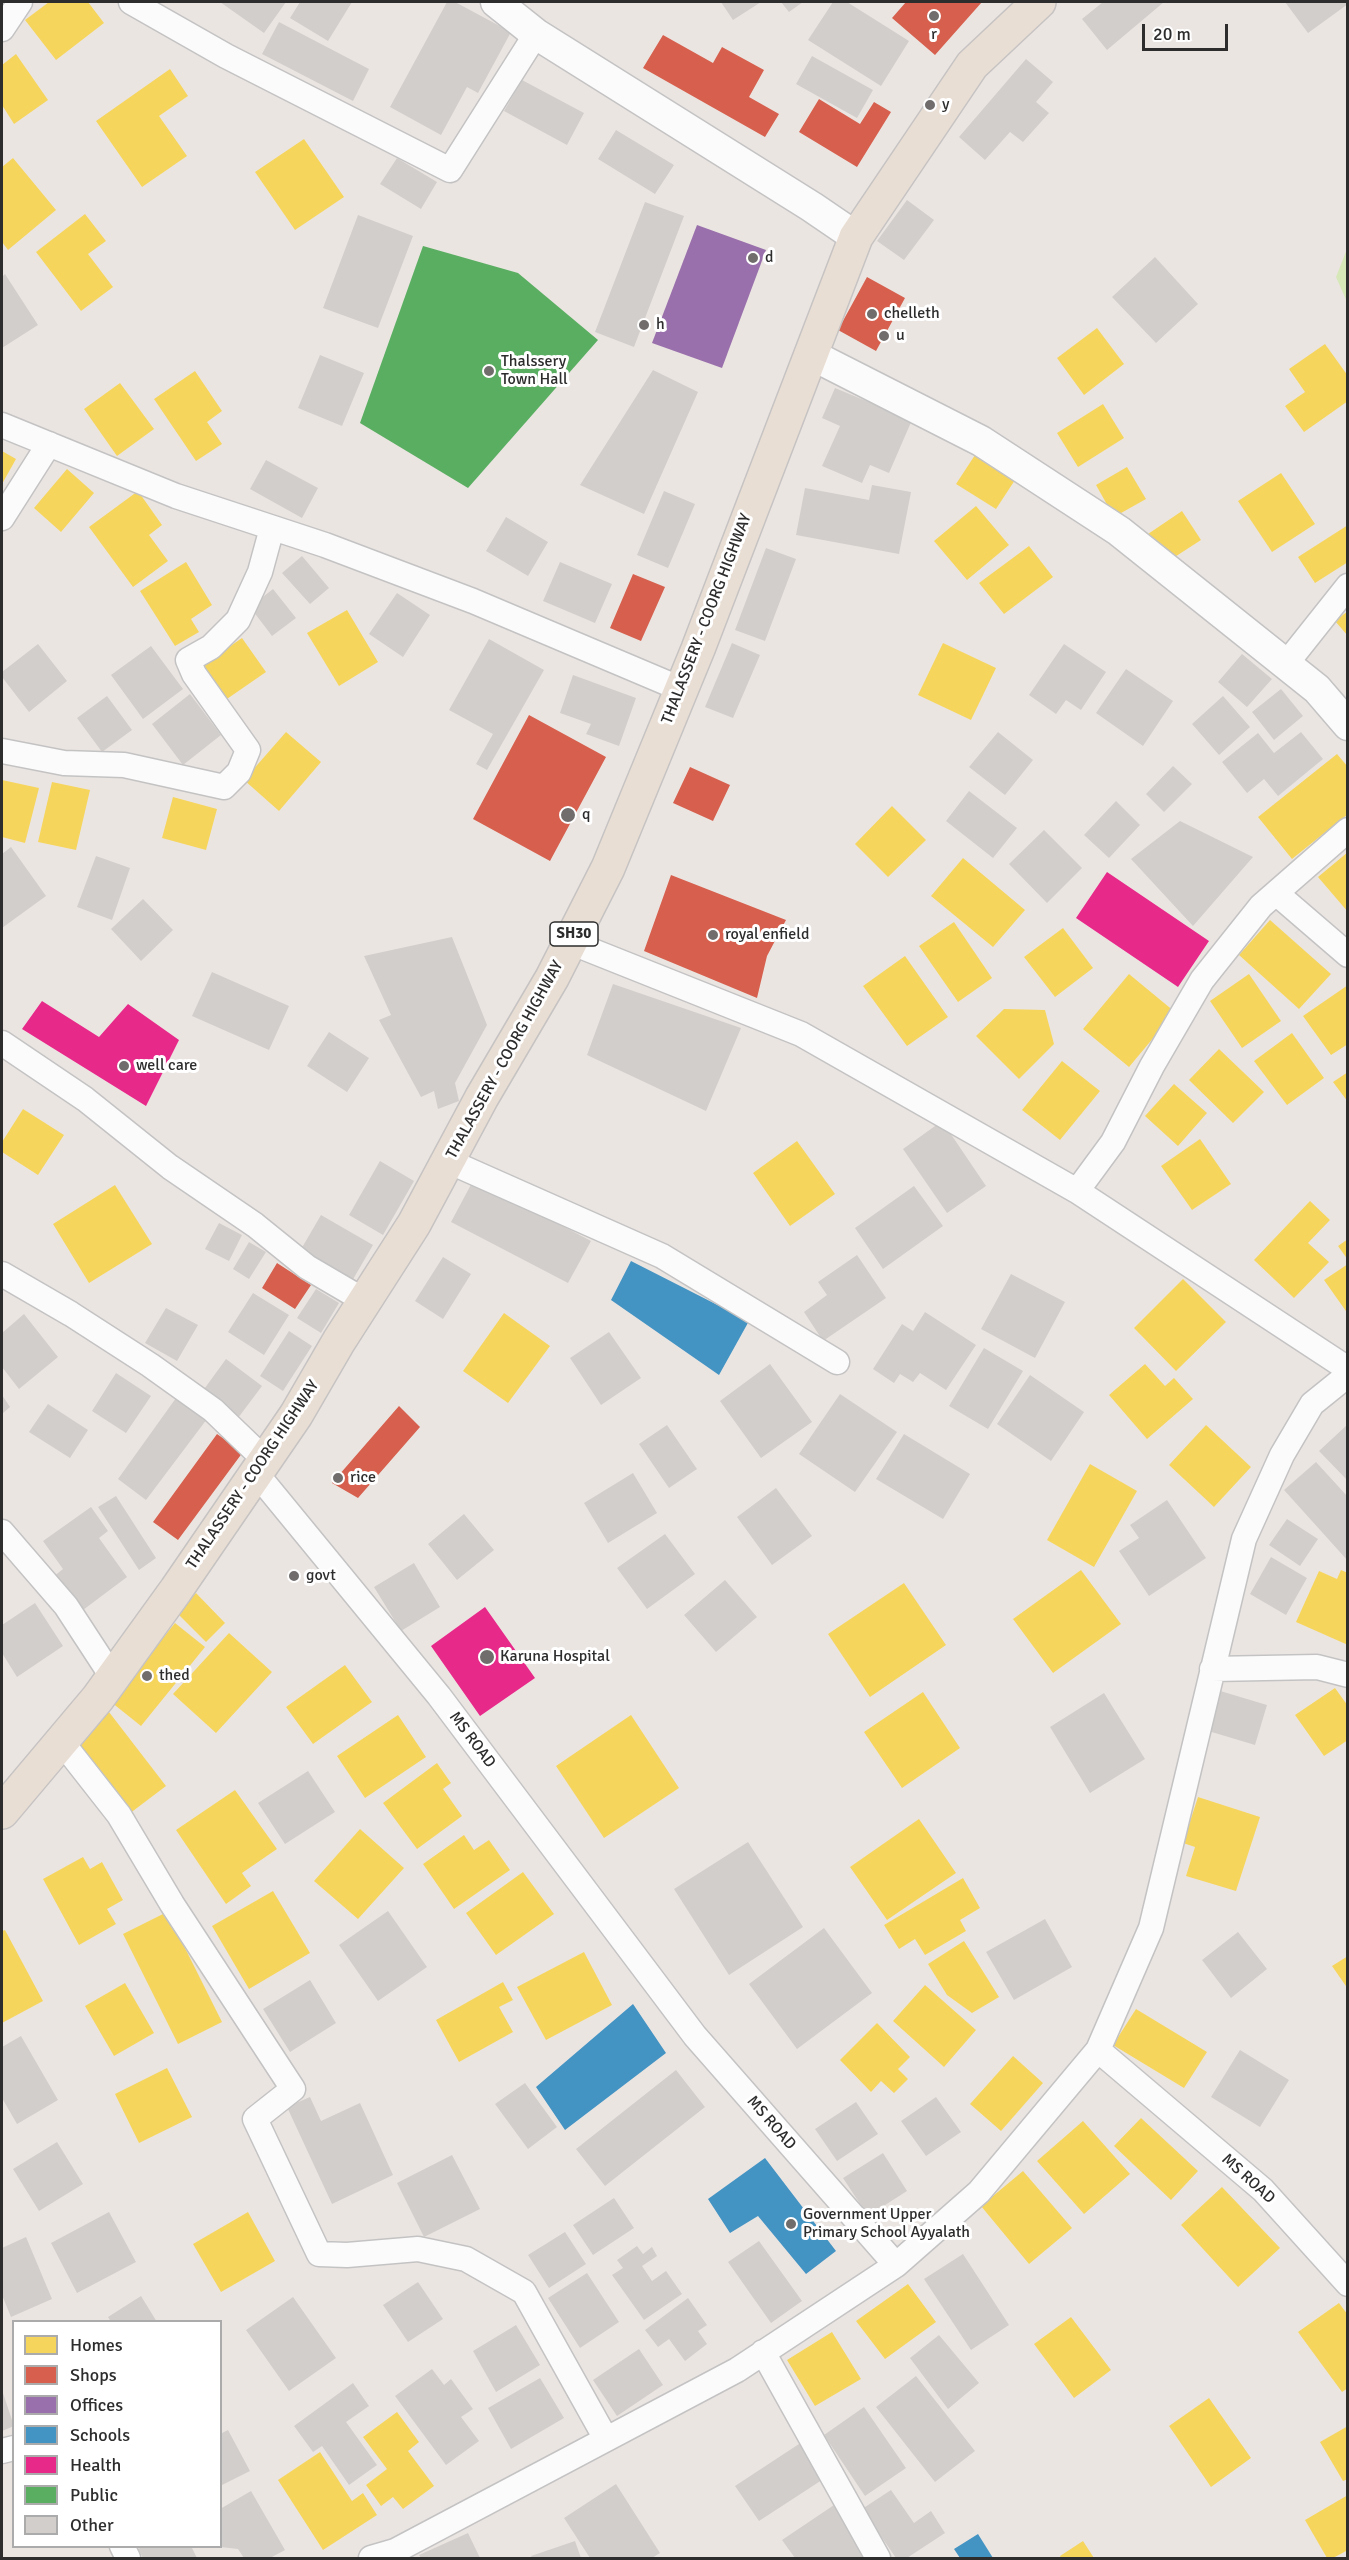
<!DOCTYPE html>
<style>
body{margin:0}
#map{position:relative;width:1349px;height:2560px;overflow:hidden;background:#ebe5e2;font-family:Signika,sans-serif}
canvas{display:block}
.frame{position:absolute;inset:0;border:3px solid #2d2d2d;pointer-events:none}
.legend{position:absolute;left:12px;top:2320px;width:210px;height:228px;box-sizing:border-box;background:#fff;border:2px solid #ababab;margin:0;padding:8px 10px;list-style:none;font-size:18px;color:#2d2d2d}
.legend li{display:flex;align-items:center;gap:12px;height:30px}
.legend b{width:30px;border:2px solid #ababab}
.scale{position:absolute;left:1142px;top:24px;width:86px;height:27px;box-sizing:border-box;border:3px solid #2d2d2d;border-top:0;padding-left:8px;font-size:18px;line-height:21px;white-space:nowrap;color:#2d2d2d;-webkit-text-stroke:4px #fff;paint-order:stroke}
</style>
<div id="map">
<canvas width="1349" height="2560"></canvas>
<div class="frame"></div>
<ul class="legend">
<li><b style="height:16px;background:#f6d55c"></b>Homes</li>
<li><b style="height:16px;background:#d6604d"></b>Shops</li>
<li><b style="height:16px;background:#9970ab"></b>Offices</li>
<li><b style="height:16px;background:#4393c3"></b>Schools</li>
<li><b style="height:16px;background:#e7298a"></b>Health</li>
<li><b style="height:16px;background:#5aae61"></b>Public</li>
<li><b style="height:16px;background:#d2cecb"></b>Other</li>
</ul>
<div class="scale">20 m</div>
</div>
<script>
const g = document.querySelector('canvas').getContext('2d');
g.lineJoin = 'round';
function paint(path, color) {
  g.fillStyle = color;
  g.fill(path, 'evenodd');
}
function toPath(rows) {
  const path = new Path2D();
  for (const r of rows) {
    path.moveTo(r[0], r[1]);
    for (let i = 2; i < r.length; i += 2) path.lineTo(r[i], r[i + 1]);
  }
  return path;
}
function strokePath(path, color, width, dash) {
  g.strokeStyle = color;
  g.lineWidth = width;
  g.lineCap = dash ? 'butt' : 'round';
  g.setLineDash(dash || []);
  g.stroke(path);
}
function write(font, color, halo, rows, align = 'center') {
  g.font = font + ' Signika,sans-serif';
  g.lineWidth = 6;
  g.setLineDash([]);
  g.textBaseline = 'middle';
  g.strokeStyle = halo;
  g.fillStyle = color;
  for (const [text, x, y, turn = 0] of rows) {
    g.save();
    g.translate(x, y);
    g.rotate((+turn || 0) * Math.PI / 180);
    g.textAlign = isNaN(turn) ? turn : align;
    if (halo) g.strokeText(text, 0, 0);
    g.fillText(text, 0, 0);
    g.restore();
  }
}
paint(toPath([
 [1347,249,1347,302,1336,277]
]), '#d7e8b8');
paint(toPath([
 [49,2,88,2,104,23,56,60,25,20],
 [16,54,48,100,14,124,2,105,2,65],
 [170,69,188,96,159,116,187,156,142,187,96,121],
 [304,139,344,197,295,230,255,172],
 [13,158,56,210,8,250,2,242,2,167],
 [85,214,106,241,88,254,113,287,81,311,36,252],
 [1097,328,1124,364,1084,395,1057,358],
 [1325,344,1348,376,1348,401,1304,432,1285,406,1305,392,1289,369],
 [195,371,222,411,207,422,222,444,196,461,154,399],
 [120,383,154,429,117,456,84,409],
 [1103,404,1124,438,1078,467,1057,433],
 [2,451,16,459,2,484],
 [975,455,1015,480,996,509,956,484],
 [1127,467,1146,499,1114,517,1096,485],
 [67,469,94,493,61,532,34,508],
 [1281,473,1315,524,1272,552,1238,501],
 [138,491,162,525,149,535,168,561,133,587,89,527],
 [976,506,1009,545,967,580,934,541],
 [1182,511,1201,540,1167,562,1148,534],
 [1348,525,1348,562,1315,583,1298,557],
 [1029,546,1053,577,1004,614,979,583],
 [186,562,212,605,191,619,199,632,175,646,140,591],
 [347,610,378,662,339,686,307,633],
 [1348,611,1348,636,1335,621],
 [242,638,266,672,224,701,200,667],
 [943,643,996,668,971,720,918,695],
 [286,732,321,762,279,811,244,780],
 [1337,754,1348,767,1348,814,1292,859,1258,817],
 [2,780,39,788,25,843,2,837],
 [52,782,90,790,76,850,38,842],
 [173,797,217,809,206,850,162,838],
 [892,806,926,840,888,877,855,844],
 [1348,852,1348,912,1318,877],
 [963,858,1025,910,993,947,931,896],
 [1270,920,1331,974,1299,1009,1239,955],
 [954,922,992,978,958,1002,919,946],
 [1063,928,1093,968,1055,997,1024,957],
 [905,956,948,1017,907,1046,863,986],
 [1129,974,1175,1012,1129,1067,1083,1029],
 [1249,974,1281,1021,1242,1048,1210,1001],
 [1348,985,1348,1044,1331,1055,1303,1016],
 [1004,1009,1045,1010,1054,1044,1019,1079,976,1036],
 [1292,1033,1324,1078,1287,1105,1254,1061],
 [1219,1049,1264,1092,1233,1123,1189,1080],
 [1062,1061,1100,1091,1060,1140,1022,1110],
 [1348,1072,1348,1102,1333,1082],
 [1174,1084,1207,1113,1178,1146,1145,1116],
 [23,1109,64,1135,38,1175,2,1152,2,1142],
 [1200,1139,1231,1184,1192,1210,1161,1166],
 [797,1141,835,1194,790,1226,753,1173],
 [115,1185,152,1244,89,1283,53,1224],
 [1310,1201,1330,1220,1308,1243,1329,1262,1294,1298,1254,1260],
 [1348,1239,1348,1260,1338,1246],
 [1348,1264,1348,1314,1324,1280],
 [1183,1279,1226,1322,1176,1371,1134,1328],
 [504,1313,550,1346,508,1403,463,1371],
 [1145,1364,1165,1386,1174,1378,1193,1399,1147,1439,1109,1395],
 [1206,1425,1251,1467,1214,1507,1169,1465],
 [1090,1464,1137,1491,1094,1567,1047,1540],
 [1081,1570,1121,1624,1053,1673,1013,1619],
 [1341,1570,1348,1573,1348,1645,1296,1622,1319,1571,1337,1579],
 [904,1583,946,1645,870,1697,828,1634],
 [196,1593,225,1623,206,1642,176,1612],
 [175,1623,205,1647,141,1726,111,1702],
 [229,1633,272,1672,216,1733,173,1694],
 [345,1665,372,1702,313,1744,286,1707],
 [1335,1688,1348,1706,1348,1740,1324,1756,1295,1715],
 [923,1692,960,1748,902,1788,864,1732],
 [109,1712,166,1786,129,1814,72,1740],
 [398,1715,426,1757,365,1798,337,1756],
 [631,1715,679,1788,604,1838,556,1766],
 [437,1763,451,1783,443,1789,462,1816,417,1849,383,1803],
 [235,1790,277,1849,242,1873,251,1886,226,1904,176,1830],
 [1198,1797,1260,1817,1236,1891,1186,1876,1195,1847,1183,1843],
 [919,1819,956,1873,887,1920,850,1867],
 [360,1829,404,1868,358,1919,314,1881],
 [464,1835,474,1850,489,1840,510,1870,454,1909,423,1864],
 [83,1857,90,1869,102,1862,123,1900,107,1909,116,1924,79,1945,43,1879],
 [523,1872,554,1914,496,1955,466,1913],
 [963,1878,980,1908,960,1920,966,1931,925,1955,915,1939,899,1949,884,1925],
 [273,1891,310,1953,249,1989,212,1926],
 [167,1912,222,2022,178,2044,123,1934],
 [5,1930,43,2001,2,2023,2,1931],
 [964,1941,999,1997,972,2013,947,1995,928,1964],
 [584,1952,612,2005,546,2040,517,1987],
 [1348,1956,1348,1989,1332,1966],
 [503,1982,513,2000,499,2007,513,2032,459,2062,436,2020],
 [125,1983,154,2033,114,2056,85,2006],
 [925,1985,976,2030,944,2067,893,2021],
 [1136,2009,1207,2052,1184,2088,1113,2045],
 [877,2023,910,2057,898,2069,908,2079,894,2093,881,2081,871,2092,840,2060],
 [1013,2056,1043,2083,1001,2131,970,2104],
 [167,2068,192,2117,139,2143,115,2094],
 [1141,2118,1198,2171,1171,2200,1114,2146],
 [1083,2121,1130,2174,1084,2214,1037,2161],
 [1023,2171,1072,2228,1029,2264,981,2206],
 [1222,2187,1280,2248,1238,2287,1181,2225],
 [248,2212,275,2261,221,2292,193,2244],
 [908,2284,936,2322,885,2359,856,2321],
 [1339,2303,1348,2315,1348,2388,1342,2392,1298,2332],
 [1071,2317,1111,2370,1074,2398,1034,2344],
 [832,2332,861,2379,815,2406,787,2360],
 [1209,2398,1251,2458,1211,2487,1169,2426],
 [397,2412,419,2442,408,2451,434,2486,403,2509,393,2497,381,2506,366,2485,387,2469,363,2437],
 [1348,2426,1348,2479,1343,2481,1320,2442],
 [320,2452,352,2501,363,2493,377,2515,323,2550,278,2480],
 [1348,2495,1348,2550,1333,2558,1327,2558,1305,2520],
 [1083,2541,1094,2558,1061,2558,1060,2556]
]), '#f6d55c');
paint(toPath([
 [906,2,982,2,935,55,892,18],
 [663,35,713,63,722,47,764,70,749,97,779,114,765,137,643,68],
 [819,99,860,124,874,102,891,112,857,167,799,132],
 [867,277,905,298,876,351,838,330],
 [633,574,665,587,641,641,610,628],
 [529,715,606,757,550,861,473,819],
 [690,767,730,785,713,821,673,803],
 [671,875,786,920,767,956,757,998,644,951],
 [277,1263,311,1285,295,1309,262,1288],
 [399,1406,420,1427,358,1498,332,1483],
 [217,1434,243,1452,178,1540,153,1522]
]), '#d6604d');
paint(toPath([
 [697,225,766,250,722,368,652,343]
]), '#9970ab');
paint(toPath([
 [631,1261,749,1321,719,1375,611,1300],
 [633,2004,666,2053,565,2130,536,2087],
 [765,2158,836,2251,806,2274,758,2216,730,2233,708,2199],
 [978,2534,993,2558,960,2558,954,2549]
]), '#4393c3');
paint(toPath([
 [1107,872,1209,941,1178,987,1076,918],
 [42,1001,99,1037,128,1004,179,1040,146,1106,22,1029],
 [485,1607,535,1678,480,1716,431,1646]
]), '#e7298a');
paint(toPath([
 [423,246,518,273,598,340,468,488,360,423]
]), '#5aae61');
paint(toPath([
 [220,2,286,2,264,33],
 [300,2,352,2,328,41,290,18],
 [447,2,455,2,511,32,478,93,467,87,441,135,390,107],
 [721,2,761,2,733,20],
 [781,2,803,2,789,12],
 [833,2,847,2,909,41,881,86,808,40],
 [1103,2,1164,2,1107,50,1082,19],
 [1285,2,1348,2,1348,4,1308,33],
 [279,22,369,69,353,101,262,54],
 [812,56,873,90,857,118,796,84],
 [1026,59,1053,82,1036,102,1049,113,1023,142,1010,132,985,160,959,137],
 [522,80,584,113,567,145,504,111],
 [616,130,674,165,655,194,598,159],
 [397,158,437,182,421,209,380,184],
 [907,200,934,220,904,260,877,241],
 [645,202,684,216,634,347,595,332],
 [358,215,413,236,378,328,323,308],
 [1155,257,1198,304,1156,343,1112,297],
 [5,274,38,325,2,348,2,277],
 [320,355,364,373,342,426,298,408],
 [653,370,698,392,644,514,580,485],
 [835,388,912,420,889,473,870,465,862,483,822,466,840,426,822,418],
 [266,460,318,488,302,518,250,489],
 [872,485,911,492,899,554,796,535,805,488,869,500],
 [664,491,695,504,668,568,637,555],
 [506,517,548,542,528,576,486,551],
 [766,548,796,559,765,641,735,630],
 [302,556,329,588,310,604,282,573],
 [560,562,612,584,595,623,543,601],
 [273,589,296,618,272,636,250,607],
 [397,593,430,615,403,657,369,634],
 [489,639,544,670,487,770,476,764,493,734,449,710],
 [732,643,760,655,733,718,705,707],
 [38,644,67,681,29,712,2,677,2,672],
 [1064,644,1106,672,1081,710,1066,700,1056,714,1029,695],
 [151,646,183,689,143,719,111,675],
 [1242,654,1272,679,1247,707,1218,682],
 [1126,669,1173,701,1143,746,1096,713],
 [573,675,636,698,619,746,586,734,591,724,560,713],
 [1281,689,1303,716,1274,740,1252,712],
 [190,694,221,735,183,765,152,724],
 [107,696,132,730,102,752,77,718],
 [1223,696,1250,727,1219,755,1192,724],
 [998,732,1033,760,1005,795,969,767],
 [1301,732,1323,759,1278,796,1264,779,1247,793,1222,762,1258,733,1274,753],
 [1173,766,1192,784,1164,812,1146,794],
 [969,791,1017,828,993,858,946,821],
 [1116,801,1140,825,1109,858,1084,835],
 [1180,821,1253,857,1193,926,1131,859],
 [1044,830,1082,868,1047,903,1009,864],
 [11,847,46,896,2,928,2,854],
 [96,856,130,868,112,920,77,907],
 [143,899,173,930,141,961,111,929],
 [452,937,487,1025,455,1083,459,1101,438,1109,434,1091,421,1097,379,1020,391,1015,364,956],
 [212,972,289,1006,269,1050,192,1016],
 [613,984,741,1028,706,1111,587,1055],
 [329,1032,369,1058,347,1092,307,1066],
 [942,1121,986,1186,947,1213,903,1149],
 [380,1161,414,1181,383,1235,349,1215],
 [474,1179,591,1241,568,1283,451,1222],
 [914,1186,943,1226,883,1269,855,1228],
 [321,1215,373,1245,352,1281,300,1251],
 [219,1223,242,1235,229,1261,205,1249],
 [249,1242,266,1252,249,1279,233,1269],
 [857,1255,886,1298,823,1341,804,1312,827,1295,818,1282],
 [443,1257,471,1274,443,1319,415,1301],
 [1011,1274,1065,1302,1035,1358,981,1329],
 [316,1289,339,1303,321,1333,297,1318],
 [253,1293,289,1315,264,1355,228,1332],
 [166,1308,198,1325,177,1361,145,1343],
 [925,1312,976,1345,946,1390,920,1373,913,1382,900,1374,894,1383,873,1369,902,1324,913,1331],
 [24,1314,58,1357,19,1389,2,1367,2,1333],
 [289,1331,312,1346,283,1391,260,1376],
 [609,1332,641,1378,601,1405,570,1358],
 [984,1348,1023,1371,988,1429,949,1406],
 [226,1359,262,1386,238,1418,202,1392],
 [770,1364,812,1422,761,1458,720,1401],
 [116,1373,151,1396,126,1433,92,1411],
 [1030,1375,1084,1412,1051,1461,997,1424],
 [840,1394,897,1432,855,1492,799,1454],
 [2,1395,10,1407,2,1414],
 [176,1398,207,1419,146,1500,118,1479],
 [48,1404,88,1430,70,1458,29,1432],
 [1348,1424,1348,1481,1319,1451],
 [667,1425,697,1469,669,1488,639,1444],
 [904,1434,970,1474,943,1519,876,1479],
 [1316,1462,1348,1497,1348,1561,1284,1490],
 [633,1473,657,1513,608,1543,584,1503],
 [776,1488,812,1536,772,1565,737,1517],
 [116,1496,156,1558,139,1570,98,1507],
 [1167,1500,1206,1558,1149,1596,1119,1551,1139,1538,1130,1525],
 [91,1507,108,1531,99,1538,127,1577,79,1613,53,1577,63,1569,43,1541],
 [464,1514,494,1550,457,1580,428,1544],
 [1287,1519,1318,1539,1300,1566,1269,1545],
 [665,1534,695,1574,647,1609,617,1568],
 [1271,1557,1307,1578,1286,1615,1250,1594],
 [414,1563,440,1607,401,1631,374,1587],
 [725,1580,757,1617,716,1652,684,1615],
 [35,1603,63,1646,17,1677,2,1653,2,1625],
 [1217,1690,1267,1705,1255,1745,1205,1730],
 [1104,1693,1145,1759,1090,1793,1050,1727],
 [308,1771,335,1812,285,1844,258,1803],
 [748,1842,803,1927,729,1975,674,1889],
 [388,1911,427,1967,378,2001,339,1945],
 [1045,1919,1072,1967,1014,2000,986,1952],
 [824,1928,872,1993,797,2049,749,1984],
 [1238,1932,1267,1969,1231,1998,1202,1960],
 [310,1980,336,2023,290,2052,263,2009],
 [21,2036,58,2100,17,2124,2,2098,2,2047],
 [1240,2050,1289,2080,1260,2127,1211,2097],
 [676,2070,705,2107,605,2186,576,2149],
 [525,2083,557,2127,528,2149,495,2104],
 [310,2097,321,2121,360,2103,393,2175,332,2204,287,2107],
 [936,2097,961,2132,926,2156,901,2121],
 [856,2102,878,2134,837,2161,815,2129],
 [57,2142,83,2184,39,2211,13,2169],
 [883,2153,907,2191,868,2216,843,2178],
 [452,2155,480,2209,424,2237,397,2183],
 [614,2198,634,2228,593,2255,573,2225],
 [109,2212,136,2262,77,2293,51,2243],
 [565,2232,586,2264,549,2288,528,2255],
 [26,2237,52,2299,11,2317,2,2295,2,2248],
 [759,2241,802,2301,771,2323,728,2262],
 [637,2246,643,2254,652,2247,657,2256,642,2266,652,2281,666,2271,682,2294,644,2320,612,2275,623,2268,617,2260],
 [963,2254,1009,2325,971,2350,924,2279],
 [587,2273,619,2322,580,2348,548,2298],
 [418,2282,443,2319,408,2342,383,2305],
 [141,2296,157,2322,111,2322,108,2317],
 [293,2297,336,2358,289,2391,246,2330],
 [688,2298,707,2325,698,2331,707,2344,685,2361,669,2339,658,2347,645,2330],
 [516,2325,540,2365,496,2392,473,2351],
 [939,2335,979,2383,948,2409,910,2358],
 [639,2349,663,2385,617,2416,593,2380],
 [432,2369,444,2385,451,2379,473,2409,461,2417,479,2441,446,2465,395,2396],
 [916,2376,975,2451,935,2482,876,2407],
 [540,2378,564,2418,511,2449,488,2408],
 [353,2383,369,2406,346,2422,377,2465,349,2485,322,2446,313,2452,294,2426],
 [2,2390,14,2426,2,2431],
 [864,2407,906,2468,865,2496,824,2435],
 [228,2430,250,2471,220,2486,220,2434],
 [802,2442,825,2478,759,2521,735,2486],
 [616,2484,660,2553,652,2558,590,2558,564,2518],
 [891,2490,914,2523,931,2511,945,2533,907,2558,896,2558,862,2509],
 [251,2491,285,2550,270,2558,244,2558,238,2549,220,2547,220,2509],
 [837,2503,869,2558,795,2558,782,2540],
 [468,2533,480,2558,421,2558,419,2555],
 [575,2541,581,2558,532,2558,531,2556],
 [144,2546,191,2546,197,2558,143,2558,138,2549]
]), '#d2cecb');
const minor = toPath([
 [131,2,226,56,450,170,536,34],
 [2,29,20,2],
 [2,425,176,496,325,545,473,601,681,689],
 [2,518,49,444],
 [1286,664,1348,586],
 [2,751,64,763,124,765,224,787,239,772,248,750,194,674,188,660,211,647,238,620,260,572,272,528],
 [1276,893,1348,955],
 [570,942,801,1034,1077,1191,1348,1369],
 [2,1043,85,1099,170,1167,255,1225,307,1267,365,1301],
 [448,1161,662,1256,837,1362],
 [1077,1191,1113,1142,1152,1066,1202,980,1261,906,1348,830],
 [2,1274,71,1314,150,1365,213,1410,265,1460],
 [256,1473,439,1696,695,2036,896,2265,979,2192,1098,2050,1263,2190,1348,2284],
 [2,1532,66,1606,113,1678],
 [1212,1669,1317,1667,1348,1675],
 [61,1741,119,1815,172,1904,293,2089,255,2119,319,2254,347,2255,418,2249,466,2259,524,2292,606,2439],
 [1098,2050,1151,1928,1244,1539,1282,1455,1312,1404,1348,1375],
 [763,2352,878,2558],
 [2,2451,14,2448],
 [122,2546,128,2558],
 [371,2558,395,2551,737,2370,896,2265]
]);
const tertiary = toPath([
 [496,2,536,34,812,207,856,237],
 [810,354,981,441,1119,531,1317,689,1348,725]
]);
const primary = toPath([
 [2,1812,98,1698,176,1590,296,1415,339,1341,414,1224,482,1097,552,978,608,868,698,649,856,237,972,65,1039,2]
]);
strokePath(minor, '#c4c3c4', 27);
strokePath(tertiary, '#c4c3c4', 33);
strokePath(primary, '#c6c3c3', 36);
strokePath(minor, '#fcfbfb', 24);
strokePath(tertiary, '#fcfbfb', 30);
strokePath(primary, '#e9ded4', 33);
for (const [x, y, r, color] of [
 [934,16,6,"#706d6c"],
 [930,105,6,"#706d6c"],
 [753,258,6,"#706d6c"],
 [872,314,6,"#706d6c"],
 [644,325,6,"#706d6c"],
 [884,336,6,"#706d6c"],
 [489,371,6,"#706d6c"],
 [568,815,8,"#706d6c"],
 [713,935,6,"#706d6c"],
 [124,1066,6,"#706d6c"],
 [338,1478,6,"#706d6c"],
 [294,1576,6,"#706d6c"],
 [487,1657,8,"#706d6c"],
 [147,1676,6,"#706d6c"],
 [791,2224,6,"#706d6c"]
]) {
  const dot = new Path2D();
  dot.arc(x, y, r, 0, 2 * Math.PI);
  g.fillStyle = color;
  g.fill(dot);
  strokePath(dot, '#fff', 2);
}
for (const [x, y, w] of [
 [574,934,48]
]) {
  const box = new Path2D();
  box.roundRect(x - w / 2, y - 12, w, 24, 4.5);
  g.fillStyle = '#fff';
  g.fill(box);
  strokePath(box, '#2d2d2d', 1.5);
}
write('bold 15px', '#2d2d2d', null, [
 ["SH30",574,934]
]);
write('16px', '#2d2d2d', '#fff', [
 ["r",934,35,"center"],
 ["y",942,105],
 ["d",765,258],
 ["chelleth",884,314],
 ["h",656,325],
 ["u",896,336],
 ["Thalssery",501,362],
 ["Town Hall",501,380],
 ["q",582,815],
 ["royal enfield",725,935],
 ["well care",136,1066],
 ["rice",350,1478],
 ["govt",306,1576],
 ["Karuna Hospital",500,1657],
 ["thed",159,1676],
 ["Government Upper",803,2215],
 ["Primary School Ayyalath",803,2233]
], 'left');
write('16px', '#2d2d2d', '#fff', [
 ["THALASSERY - COORG HIGHWAY",707,619,-69],
 ["THALASSERY - COORG HIGHWAY",505,1060,-61],
 ["THALASSERY - COORG HIGHWAY",253,1475,-56],
 ["MS ROAD",472,1740,53],
 ["MS ROAD",771,2123,49],
 ["MS ROAD",1248,2179,42]
]);
</script>
